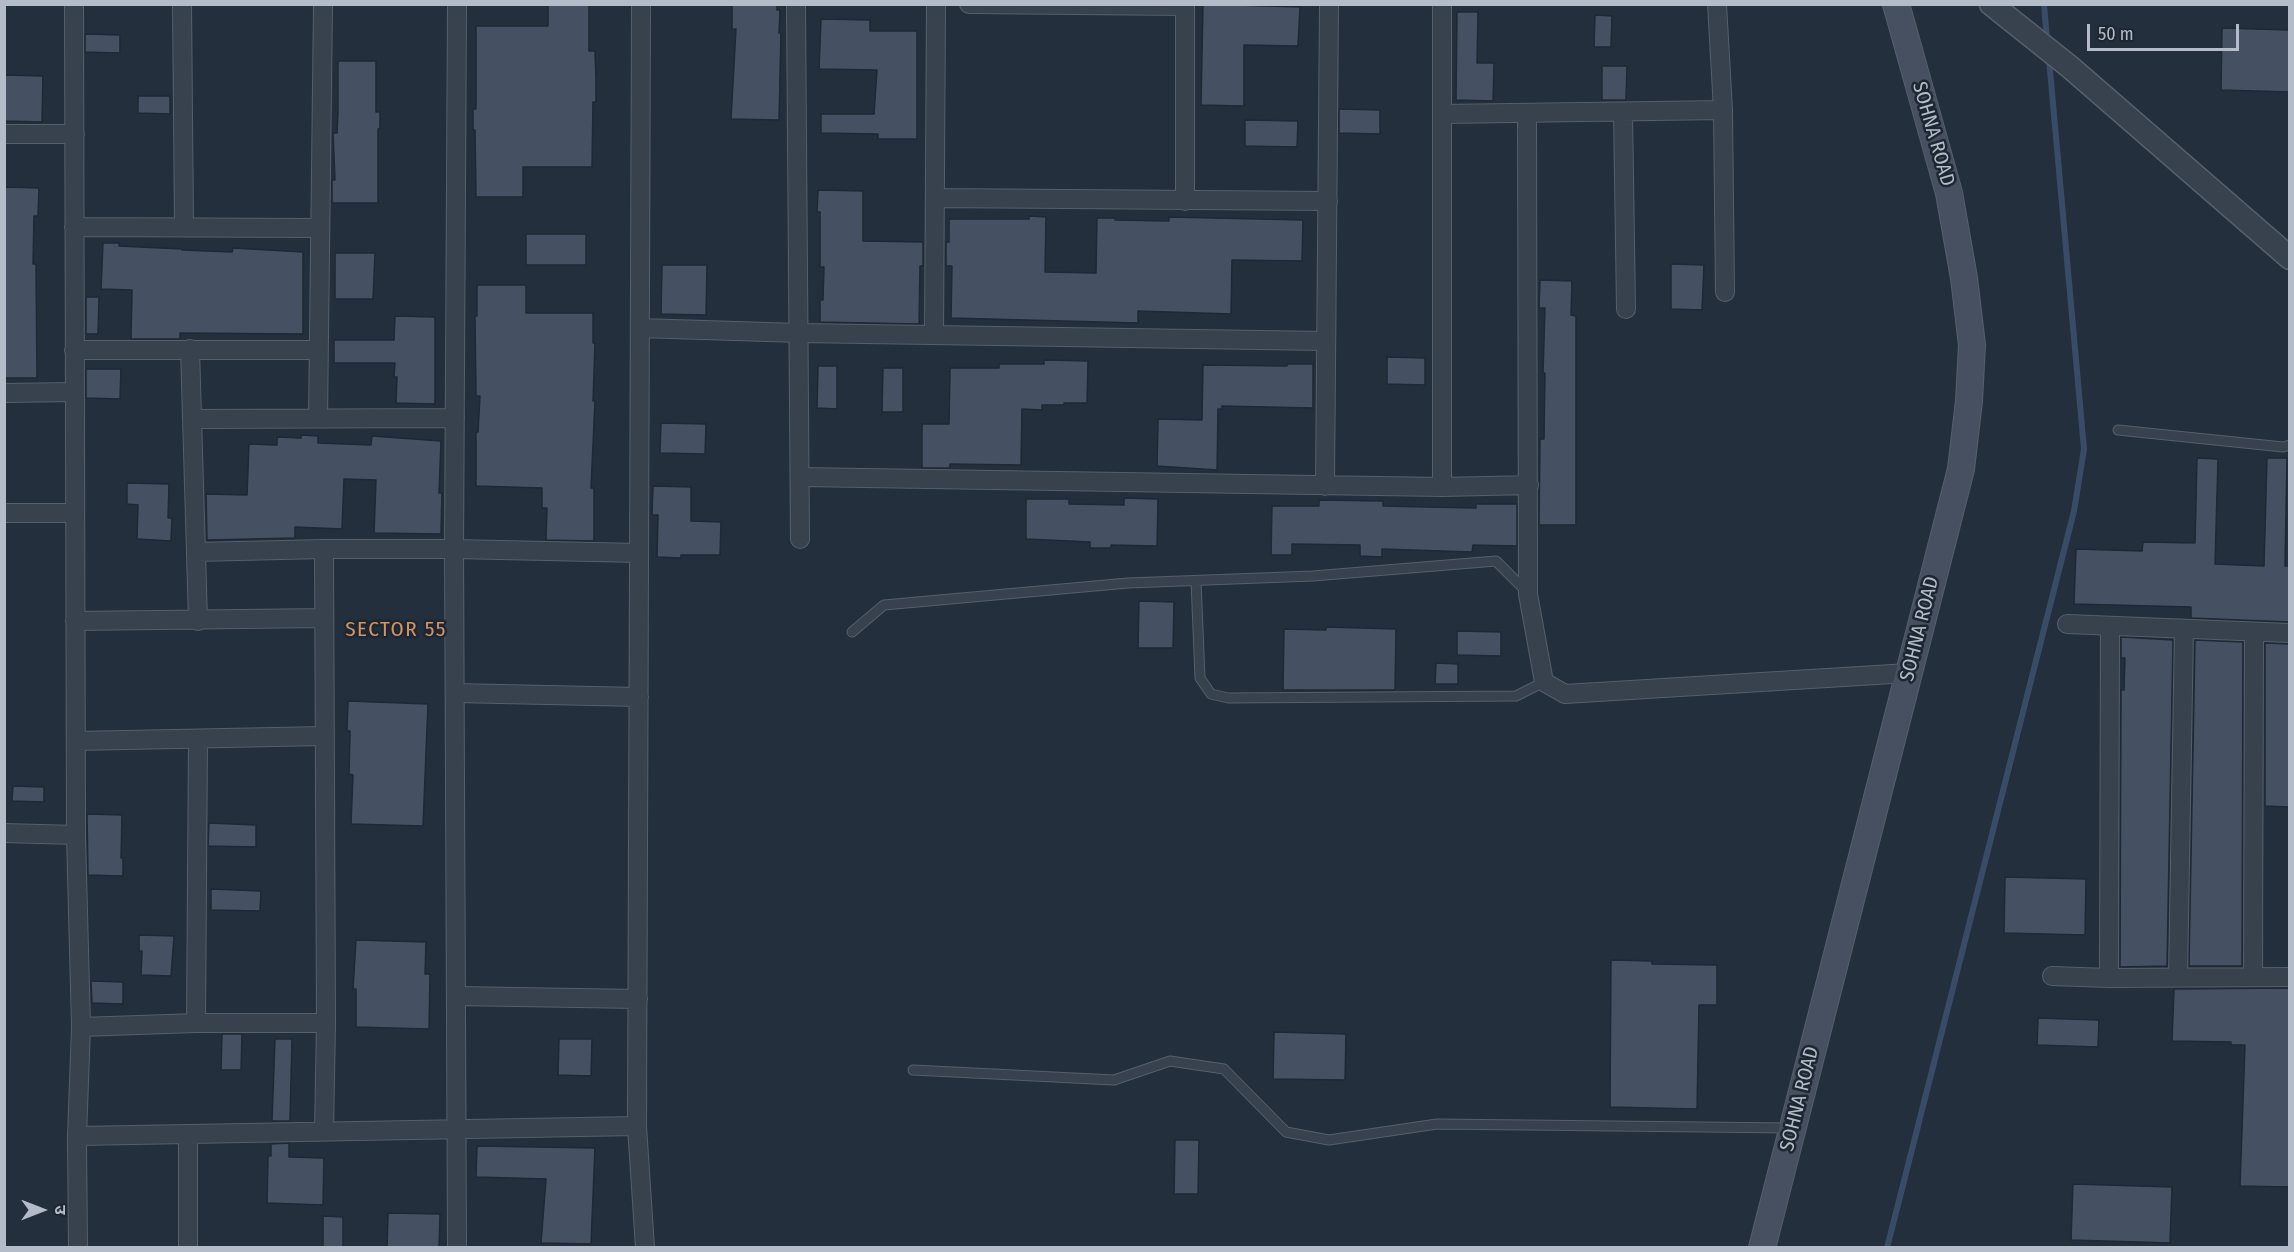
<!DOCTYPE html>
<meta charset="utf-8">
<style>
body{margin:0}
#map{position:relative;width:2294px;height:1252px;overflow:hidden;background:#242f3e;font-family:"Fira Sans Condensed","Noto Sans Devanagari",sans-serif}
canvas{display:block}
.frame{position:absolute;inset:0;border:6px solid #b4bcc9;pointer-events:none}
.north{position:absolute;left:12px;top:1180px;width:60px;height:60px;-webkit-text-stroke:4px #1d2633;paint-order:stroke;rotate:90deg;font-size:16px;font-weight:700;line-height:24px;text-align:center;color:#b4bcc9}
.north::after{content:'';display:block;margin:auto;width:21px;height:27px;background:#b4bcc9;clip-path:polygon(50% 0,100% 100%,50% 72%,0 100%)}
.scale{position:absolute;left:2087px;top:24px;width:152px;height:27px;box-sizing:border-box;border:3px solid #b4bcc9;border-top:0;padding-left:8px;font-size:18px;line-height:21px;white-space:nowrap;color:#b4bcc9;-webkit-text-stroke:4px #1d2633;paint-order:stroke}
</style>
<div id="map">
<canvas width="2294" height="1252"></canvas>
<div class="frame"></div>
<div class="north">उ</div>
<div class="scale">50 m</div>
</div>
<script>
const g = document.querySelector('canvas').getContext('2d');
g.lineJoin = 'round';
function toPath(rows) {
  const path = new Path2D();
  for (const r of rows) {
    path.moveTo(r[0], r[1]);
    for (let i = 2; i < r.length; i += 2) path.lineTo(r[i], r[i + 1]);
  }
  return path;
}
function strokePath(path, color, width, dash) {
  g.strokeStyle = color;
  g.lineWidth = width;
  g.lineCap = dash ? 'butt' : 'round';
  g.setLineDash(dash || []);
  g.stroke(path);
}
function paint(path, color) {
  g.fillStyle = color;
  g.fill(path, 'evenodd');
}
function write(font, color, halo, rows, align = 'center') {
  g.font = font + ' "Fira Sans Condensed",sans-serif';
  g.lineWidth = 5;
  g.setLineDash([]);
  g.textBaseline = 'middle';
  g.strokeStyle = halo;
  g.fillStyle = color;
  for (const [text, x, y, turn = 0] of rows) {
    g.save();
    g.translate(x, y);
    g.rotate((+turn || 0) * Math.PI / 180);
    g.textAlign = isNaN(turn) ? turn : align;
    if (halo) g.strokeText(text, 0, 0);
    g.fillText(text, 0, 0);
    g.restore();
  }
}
strokePath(toPath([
 [2044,4,2047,40],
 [1887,1248,2074,511,2084,449,2049,59]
]), '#394c67', 6);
const building = toPath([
 [548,4,589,4,589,51,595,51,596,80,596,102,593,102,592,167,523,167,523,197,476,197,475,130,473,130,473,109,476,109,476,26,548,26,548,4],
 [732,4,777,4,777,10,780,10,779,33,781,33,779,120,731,119,736,29,732,29,732,4],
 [1203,4,1300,7,1298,46,1244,45,1244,106,1201,105,1203,4],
 [1457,12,1478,12,1477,63,1494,63,1493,101,1456,100,1457,12],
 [1595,15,1612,16,1611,47,1594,47,1595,15],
 [821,19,870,20,870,31,917,31,917,139,878,139,878,134,821,133,821,114,874,114,877,70,819,69,821,19],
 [2222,28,2289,30,2289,92,2221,90,2222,28],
 [85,34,120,35,120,53,85,52,85,34],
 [338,61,376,61,376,112,380,112,380,129,378,129,378,203,332,203,332,180,335,180,333,133,337,133,338,112,338,61],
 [1602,66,1627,66,1626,100,1602,100,1602,66],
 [4,75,43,76,42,122,4,121,4,75],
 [138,96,170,96,170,114,138,113,138,96],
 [1339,109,1380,110,1380,134,1339,133,1339,109],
 [1245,120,1298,121,1297,147,1245,146,1245,120],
 [4,187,39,188,38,216,34,216,33,264,36,264,37,378,4,378,4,187],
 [818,190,863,191,863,241,923,242,923,266,920,266,919,324,820,322,820,300,823,300,824,267,820,267,820,212,817,212,818,190],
 [1029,216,1046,217,1045,272,1096,273,1097,218,1115,218,1115,220,1169,221,1169,217,1303,220,1302,261,1232,260,1231,314,1138,311,1138,323,951,318,952,266,946,266,946,242,949,242,949,219,1029,219,1029,216],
 [526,234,586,234,586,265,526,265,526,234],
 [103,243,119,243,119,246,182,249,182,250,232,252,233,248,303,252,303,334,180,333,180,339,131,339,132,290,101,289,103,243],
 [335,253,375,253,373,299,335,299,335,253],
 [1671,264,1704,265,1702,310,1671,309,1671,264],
 [662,265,707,265,706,315,661,314,662,265],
 [1540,280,1572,281,1571,315,1576,316,1576,525,1539,525,1540,439,1544,439,1545,373,1543,373,1545,308,1539,308,1540,280],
 [477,285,526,285,526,313,593,313,593,343,595,343,593,401,595,401,591,488,594,488,594,541,546,540,547,508,542,508,542,488,476,486,476,432,478,432,480,396,476,396,475,316,477,316,477,285],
 [86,297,99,297,98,334,86,334,86,297],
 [395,316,435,317,435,404,396,403,397,377,394,377,395,363,334,363,334,340,394,340,395,316],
 [1387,357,1425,358,1425,385,1387,384,1387,357],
 [1044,360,1088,361,1087,403,1064,403,1064,405,1042,405,1042,410,1022,409,1021,465,950,464,950,468,922,468,922,424,949,424,950,368,999,368,999,364,1044,364,1044,360],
 [1287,364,1313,364,1313,408,1222,406,1222,409,1218,409,1217,470,1157,466,1158,419,1202,420,1203,365,1287,366,1287,364],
 [818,366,837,366,837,409,817,408,818,366],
 [883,368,903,368,903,412,882,412,883,368],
 [86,369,121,369,120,399,86,398,86,369],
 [661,423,706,424,705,454,660,453,661,423],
 [301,435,318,436,318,443,371,445,372,436,441,441,439,493,442,493,441,534,374,533,376,480,344,479,342,529,295,527,295,538,207,540,206,494,247,495,249,444,277,445,277,437,301,438,301,435],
 [2197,458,2218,459,2215,564,2264,566,2267,458,2287,458,2285,566,2289,566,2289,622,2191,618,2191,607,2074,604,2076,549,2142,551,2143,542,2195,543,2197,458],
 [127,483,169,484,168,518,172,518,171,541,137,539,138,505,127,504,127,483],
 [653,486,691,487,691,521,721,522,720,555,681,555,681,558,657,557,658,515,652,515,653,486],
 [1124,498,1158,499,1157,546,1111,545,1111,548,1090,548,1090,542,1026,539,1026,499,1069,499,1069,504,1124,505,1124,498],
 [1319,500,1383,501,1383,506,1426,507,1476,508,1476,504,1517,504,1517,546,1473,545,1472,552,1382,549,1382,557,1360,556,1360,545,1292,544,1292,555,1271,555,1272,506,1319,506,1319,500],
 [1139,601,1174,602,1173,648,1138,648,1139,601],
 [1326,627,1396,629,1395,690,1283,690,1284,629,1326,630,1326,627],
 [1457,631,1501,632,1501,656,1457,655,1457,631],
 [2121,637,2173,640,2167,966,2120,967,2121,690,2124,690,2125,658,2121,658,2121,637],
 [2195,640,2243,642,2242,966,2189,966,2195,640],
 [2265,643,2289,644,2289,807,2265,806,2265,643],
 [1436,663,1458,664,1458,684,1435,684,1436,663],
 [348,701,428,704,423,826,351,824,353,775,349,774,350,731,347,731,348,701],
 [13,786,44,787,44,802,12,801,13,786],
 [87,814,122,815,121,858,123,858,123,876,88,875,87,814],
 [209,823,256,825,256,847,208,846,209,823],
 [2005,877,2086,879,2085,935,2004,933,2005,877],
 [211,889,261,891,260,911,211,910,211,889],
 [139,935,174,936,171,976,141,975,142,951,139,951,139,935],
 [356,940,426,942,425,974,430,974,429,1029,356,1027,356,989,353,989,356,940],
 [1611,960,1652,961,1652,964,1717,965,1717,1005,1699,1005,1697,1109,1610,1107,1611,960],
 [91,981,123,982,123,1004,92,1003,91,981],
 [2289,988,2289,1187,2240,1186,2245,1045,2231,1045,2231,1042,2172,1041,2174,989,2289,988],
 [2038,1018,2099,1020,2098,1047,2037,1045,2038,1018],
 [1274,1032,1346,1034,1345,1080,1273,1079,1274,1032],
 [222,1034,242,1034,241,1070,221,1070,222,1034],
 [275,1039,292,1039,290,1121,272,1121,275,1039],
 [559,1039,592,1039,591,1076,558,1075,559,1039],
 [1175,1140,1199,1140,1198,1194,1174,1194,1175,1140],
 [289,1143,289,1157,324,1158,323,1205,267,1203,268,1156,271,1156,271,1144,289,1143],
 [477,1146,595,1148,591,1244,541,1243,546,1179,476,1177,477,1146],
 [2073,1184,2172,1187,2170,1243,2071,1240,2073,1184],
 [388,1213,440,1214,439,1248,387,1248,388,1213],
 [323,1216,343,1217,343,1248,323,1248,323,1216]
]);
paint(building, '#455162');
strokePath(building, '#1f2835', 1.5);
const service = toPath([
 [2118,430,2283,447,2290,445],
 [1196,581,1200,678,1211,694,1228,698,1516,696,1544,682],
 [852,632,884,605,1128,583,1313,576,1496,561,1527,592],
 [913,1070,1114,1080,1170,1061,1224,1069,1286,1132,1329,1140,1437,1124,1790,1128]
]);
const minor = toPath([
 [74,4,76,835,81,1027,77,1136,78,1248],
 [182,4,184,226],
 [641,4,637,1126,645,1248],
 [796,4,800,539],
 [969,4,1185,6],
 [1442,4,1442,487],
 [1723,110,1725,292],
 [1623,112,1626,309],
 [1527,113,1528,594,1544,682,1565,694,1909,673],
 [1442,114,1723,110,1717,4],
 [4,134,75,134],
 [935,198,1328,201],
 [1185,201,1185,4],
 [74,227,320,228],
 [640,328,799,333,1326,341],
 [934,335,936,4],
 [190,349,198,621],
 [74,350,318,350],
 [4,393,74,392],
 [318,418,323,4],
 [192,419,455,418],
 [800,477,1442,487,1529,485],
 [1325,486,1329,4],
 [4,513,75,513],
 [196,552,324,549],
 [75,621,324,618],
 [2067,624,2290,633],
 [455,693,639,697],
 [76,741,324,736],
 [4,833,76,835],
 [2052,976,2109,978,2290,977],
 [2178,977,2184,629],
 [2253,977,2254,632],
 [2109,978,2110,626],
 [457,996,638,999],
 [196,1023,198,739],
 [81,1027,196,1023,326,1023],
 [324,1132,326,1023,324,549,454,549,639,553],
 [188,1135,188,1248],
 [77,1136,637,1126],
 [457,1248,454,549,457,4]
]);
const tertiary = toPath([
 [1991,4,2070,67,2290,258]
]);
const secondary = toPath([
 [1762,1248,1961,469,1969,401,1972,345,1964,278,1949,193,1896,4]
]);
strokePath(service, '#565f6c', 11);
strokePath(minor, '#565f6c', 20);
strokePath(tertiary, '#565f6c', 25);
strokePath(secondary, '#565f6c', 28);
strokePath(service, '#38414e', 9);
strokePath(minor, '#38414e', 18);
strokePath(tertiary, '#38414e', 22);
strokePath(secondary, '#465061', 26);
write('20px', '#b4bcc9', '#1d2633', [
 ["SOHNA ROAD",1933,134,74],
 ["SOHNA ROAD",1920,629,-76],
 ["SOHNA ROAD",1800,1099,-76]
]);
g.letterSpacing = '1.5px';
write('21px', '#d59563', '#1d2633', [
 ["SECTOR 55",396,630]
]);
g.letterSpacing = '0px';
</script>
